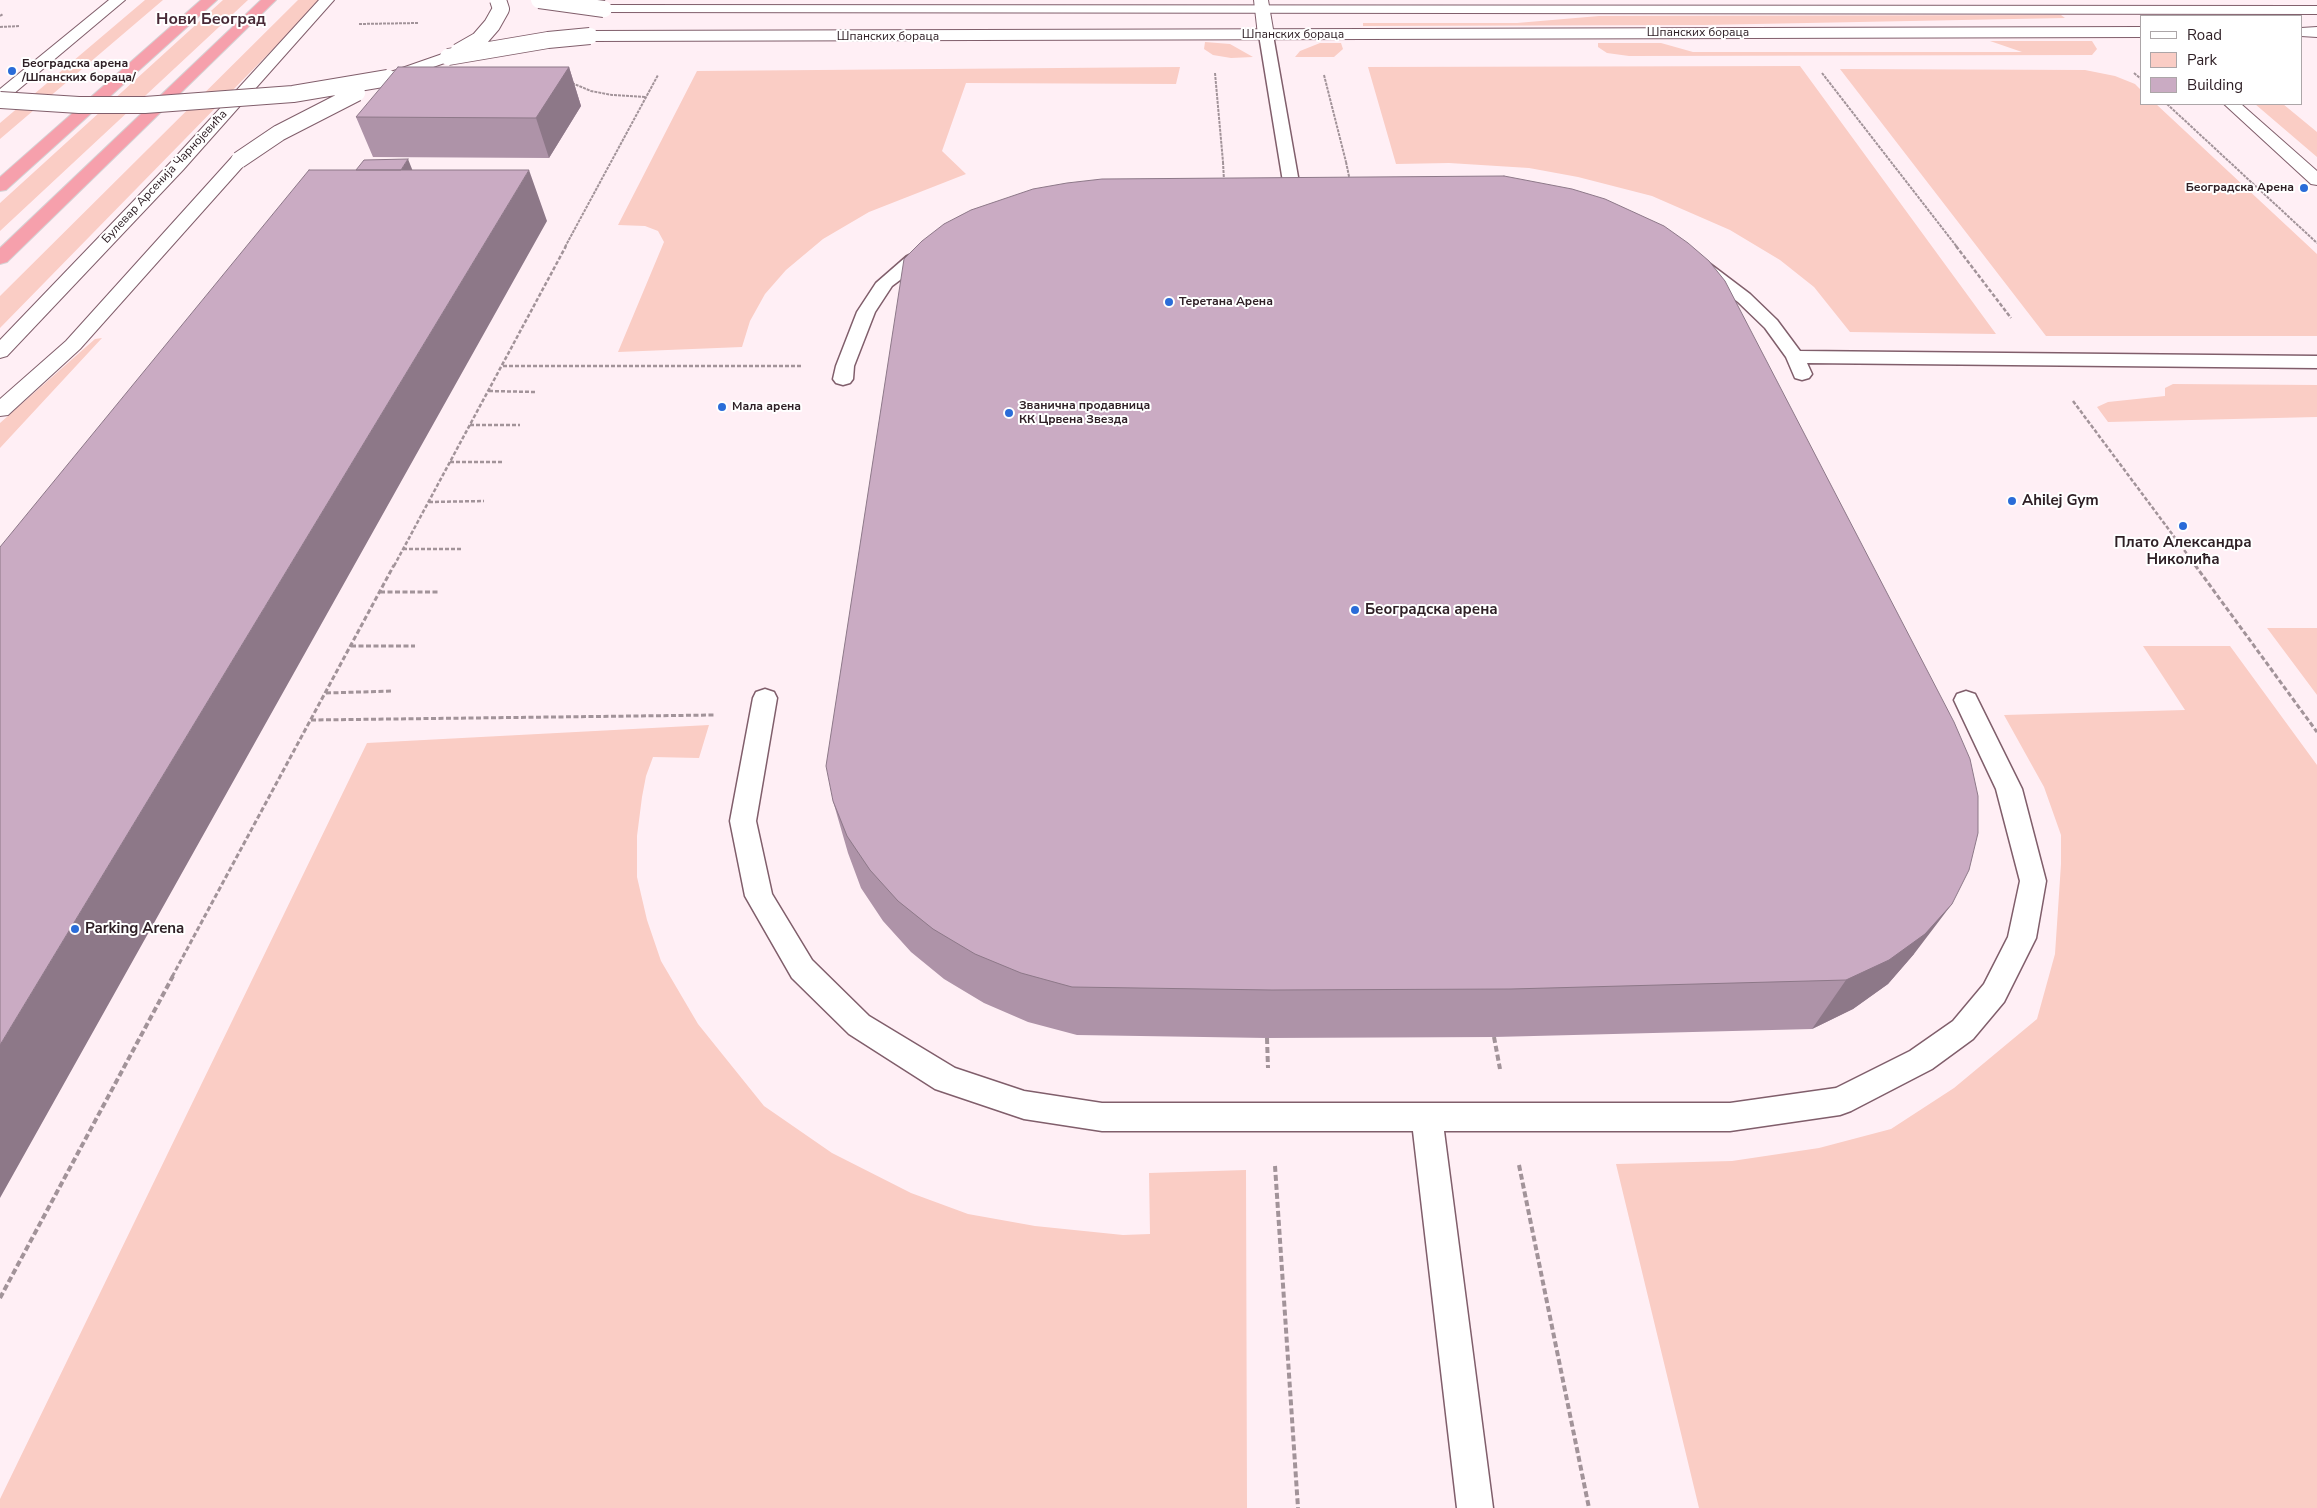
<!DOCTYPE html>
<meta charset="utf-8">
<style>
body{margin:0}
#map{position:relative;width:2317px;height:1508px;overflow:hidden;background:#ffeff5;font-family:"Nunito Sans",sans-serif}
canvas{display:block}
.legend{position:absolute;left:2140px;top:15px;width:162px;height:90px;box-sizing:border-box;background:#fff;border:1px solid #aca6a8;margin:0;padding:6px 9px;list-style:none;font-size:15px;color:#2f2026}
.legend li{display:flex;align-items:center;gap:10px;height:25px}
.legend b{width:25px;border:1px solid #aca6a8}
</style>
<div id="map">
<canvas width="2317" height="1508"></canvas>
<ul class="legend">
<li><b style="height:6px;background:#fff"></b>Road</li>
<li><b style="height:14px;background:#facdc5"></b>Park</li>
<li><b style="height:14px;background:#caabc3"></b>Building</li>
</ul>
</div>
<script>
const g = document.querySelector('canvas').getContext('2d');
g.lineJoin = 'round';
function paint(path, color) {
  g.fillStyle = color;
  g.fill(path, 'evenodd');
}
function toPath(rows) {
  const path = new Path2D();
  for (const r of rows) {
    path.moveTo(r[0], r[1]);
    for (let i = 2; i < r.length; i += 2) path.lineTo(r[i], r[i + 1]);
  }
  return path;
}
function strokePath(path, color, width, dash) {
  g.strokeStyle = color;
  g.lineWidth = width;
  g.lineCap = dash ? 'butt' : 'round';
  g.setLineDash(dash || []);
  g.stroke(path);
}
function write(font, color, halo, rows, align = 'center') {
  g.font = font + ' "Nunito Sans",sans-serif';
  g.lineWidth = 4;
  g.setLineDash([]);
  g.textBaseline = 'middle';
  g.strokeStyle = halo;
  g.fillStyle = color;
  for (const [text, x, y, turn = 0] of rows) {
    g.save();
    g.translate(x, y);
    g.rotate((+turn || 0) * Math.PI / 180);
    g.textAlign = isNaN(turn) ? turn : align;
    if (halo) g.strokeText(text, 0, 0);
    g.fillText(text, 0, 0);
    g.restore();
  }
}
paint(toPath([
 [145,0,163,0,0,139,0,123],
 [223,0,248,0,0,231,0,203],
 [298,0,321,0,0,328,0,296],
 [2061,15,2065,18,1704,25,1363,26,1363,23,1517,23,1599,16],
 [1990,41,2092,41,2097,49,2092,55,1629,56,1607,53,1598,47,1598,43,1661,43,1693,52,2022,52],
 [1205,42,1230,44,1253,57,1231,58,1213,55,1204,49],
 [1320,43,1341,43,1343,49,1334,57,1295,57,1300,51],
 [1800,66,1996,334,1850,332,1814,287,1780,260,1730,230,1652,196,1578,177,1529,168,1449,163,1396,164,1368,67],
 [1180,67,1176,84,966,83,942,151,966,174,869,212,823,239,786,270,765,294,750,321,742,347,618,352,664,242,658,231,645,226,618,225,697,71],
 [1840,69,2085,70,2115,76,2135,84,2141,90,2141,104,2156,104,2317,254,2317,336,2046,336],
 [2255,104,2283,104,2317,132,2317,157],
 [102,338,0,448,0,423,95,339],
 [2173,384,2317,385,2317,417,2108,422,2097,407,2108,402,2165,396,2165,388],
 [2267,628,2317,628,2317,695],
 [2143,646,2230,646,2317,765,2317,1508,1699,1508,1616,1164,1732,1161,1819,1148,1891,1129,1954,1088,2037,1019,2055,954,2061,864,2061,835,2044,787,2004,715,2185,710],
 [709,725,699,758,653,757,646,776,642,797,637,836,637,877,647,920,661,961,698,1024,764,1106,832,1153,911,1193,968,1214,1035,1226,1123,1235,1150,1234,1149,1173,1246,1170,1247,1508,0,1508,0,1499,367,743]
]), '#facdc5');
const service = toPath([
 [1266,31,1273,35,1301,194,1299,197,1293,199,1287,197,1285,194,1259,35,1266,31],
 [930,244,936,245,939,249,936,253,892,286,875,312,854,366,853,379,850,383,843,385,836,383,833,379,836,366,857,312,876,283,907,256,930,244],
 [1699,259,1705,260,1750,294,1777,320,1800,351,2317,356,2317,368,1807,363,1812,374,1809,378,1802,380,1795,378,1786,357,1765,328,1738,302,1693,268,1690,264,1693,260,1699,259],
 [765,689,774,692,777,698,756,821,772,894,812,960,869,1016,955,1068,1024,1091,1102,1103,1730,1103,1836,1088,1910,1051,1953,1021,1984,984,2008,937,2020,881,1996,789,1954,700,1957,694,1966,691,1975,694,2022,789,2046,881,2036,938,2004,1002,1973,1039,1932,1069,1851,1111,1840,1115,1730,1131,1444,1131,1493,1508,1457,1508,1413,1131,1102,1131,1024,1119,935,1089,849,1034,792,978,745,896,730,821,753,698,756,692,765,689]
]);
const minor = toPath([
 [1254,0,1268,0,1274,35,1271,38,1261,38,1258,35,1254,0]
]);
const tertiary = toPath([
 [109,0,125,0,6,100,0,102,0,89,109,0],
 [319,0,334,0,183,170,7,356,0,358,0,340,171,162,319,0],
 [604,5,2317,6,2317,14,599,12,597,9,604,5],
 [2141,27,2141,37,590,41,582,36,590,31,2141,27],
 [2317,27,2317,37,2301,36,2301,28,2317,27],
 [448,52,453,54,456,57,453,60,388,83,382,81,380,78,382,75,448,52],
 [2224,104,2241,104,2317,171,2317,185,2311,184,2224,104],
 [239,155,245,156,248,160,245,164,80,349,8,415,0,416,0,399,66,341,233,156,239,155]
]);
const trunk = toPath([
 [201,0,217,0,6,190,0,191,0,177,201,0],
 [261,0,276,0,7,262,0,264,0,248,261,0]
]);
strokePath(service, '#805e6b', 3);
strokePath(minor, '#805e6b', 2);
strokePath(tertiary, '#805e6b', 2);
strokePath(trunk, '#d5d2d4', 2);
strokePath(toPath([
 [0,16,3,14],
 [359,24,418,23],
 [0,27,20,26],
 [1215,73,1223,162],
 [1822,73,1957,247],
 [2134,73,2141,79],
 [1324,75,1346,162],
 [572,83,591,91,612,95,646,97],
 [2167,104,2317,243],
 [565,247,658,75]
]), '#a29399', 2, [3, 1]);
strokePath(toPath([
 [1956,246,2011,318],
 [503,366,801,366],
 [489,391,536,392],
 [2073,401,2196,566],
 [470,425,520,425],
 [450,462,502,462],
 [429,502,484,501],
 [403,549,461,549],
 [394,566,566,246]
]), '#a29399', 2.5, [4, 2]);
strokePath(toPath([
 [2195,565,2317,732],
 [380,592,440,592],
 [351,646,415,646],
 [326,693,393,691],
 [311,720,715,715],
 [172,977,394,565]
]), '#a29399', 3, [5, 2.5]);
strokePath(toPath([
 [1494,1037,1500,1069],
 [1267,1038,1268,1068],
 [1519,1165,1589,1508],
 [1275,1166,1298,1508],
 [0,1298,173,976]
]), '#a29399', 4, [6, 3]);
paint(service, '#fff');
paint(minor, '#fff');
paint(tertiary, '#fff');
paint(trunk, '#f6a0ac');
const tertiaryBridge = toPath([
 [539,0,604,9],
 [458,52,479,40,492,25,501,9,498,0],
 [448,57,548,40,590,36],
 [0,100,79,105,145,105,293,94,388,78],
 [239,160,279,133,357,93]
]);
strokePath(tertiaryBridge, '#805e6b', 18, []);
strokePath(toPath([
 [1223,162,1224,181],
 [1346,162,1350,181]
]), '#a29399', 2, [3, 1]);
strokePath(tertiaryBridge, '#fff', 16);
paint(toPath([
 [569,67,581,106,549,158,373,157,356,117],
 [833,801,1914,954,1888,984,1853,1009,1812,1029,1494,1037,1267,1038,1077,1035,1028,1022,984,1003,944,979,911,952,883,921,861,888,848,853]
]), '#ae93a8');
paint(toPath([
 [569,67,581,106,549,158,536,118],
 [408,159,414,174,397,176],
 [529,170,547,221,0,1198,0,1045],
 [1952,904,1914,954,1888,984,1853,1009,1812,1029,1846,980]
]), '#8d7888');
const building = toPath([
 [398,67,569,67,536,118,356,117,398,67],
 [408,159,401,170,356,170,364,160,408,159],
 [309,170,529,170,0,1045,0,547,309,170],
 [1504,176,1572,189,1605,199,1664,226,1688,243,1709,261,1725,281,1954,722,1970,759,1978,796,1978,833,1969,870,1952,904,1925,934,1889,960,1846,980,1511,989,1272,990,1072,987,1021,973,975,954,933,929,898,901,870,870,847,836,833,801,826,766,904,259,922,241,944,224,971,210,1033,189,1067,183,1102,179,1504,176]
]);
paint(building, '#caabc3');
strokePath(building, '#8d7888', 1);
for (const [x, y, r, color] of [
 [12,71,5,"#2a6cd8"],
 [2304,188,5,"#2a6cd8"],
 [1169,302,5,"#2a6cd8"],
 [722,407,5,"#2a6cd8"],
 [1009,413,5,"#2a6cd8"],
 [2012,501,5,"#2a6cd8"],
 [2183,526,5,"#2a6cd8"],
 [1355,610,5,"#2a6cd8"],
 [75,929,5,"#2a6cd8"]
]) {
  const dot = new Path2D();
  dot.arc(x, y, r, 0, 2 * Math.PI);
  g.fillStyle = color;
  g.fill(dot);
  strokePath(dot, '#fff', 2);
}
write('12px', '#2f2026', '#fff', [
 ["Шпанских бораца",1698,33],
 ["Шпанских бораца",1293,35],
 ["Шпанских бораца",888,37],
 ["Булевар Арсенија Чарнојевића",165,177,-47]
]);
write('bold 12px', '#2f2026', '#fff', [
 ["Београдска арена",22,64],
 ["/Шпанских бораца/",22,78],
 ["Београдска Арена",2294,188,"right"],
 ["Теретана Арена",1179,302],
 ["Званична продавница",1019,406],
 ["КК Црвена Звезда",1019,420],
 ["Мала арена",732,407]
], 'left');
write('bold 15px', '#2f2026', '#fff', [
 ["Ahilej Gym",2022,501],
 ["Плато Александра",2183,543,"center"],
 ["Николића",2183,560,"center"],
 ["Београдска арена",1365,610],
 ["Parking Arena",85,929]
], 'left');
write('bold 16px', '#482936', '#fff', [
 ["Нови Београд",211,20]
]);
</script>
